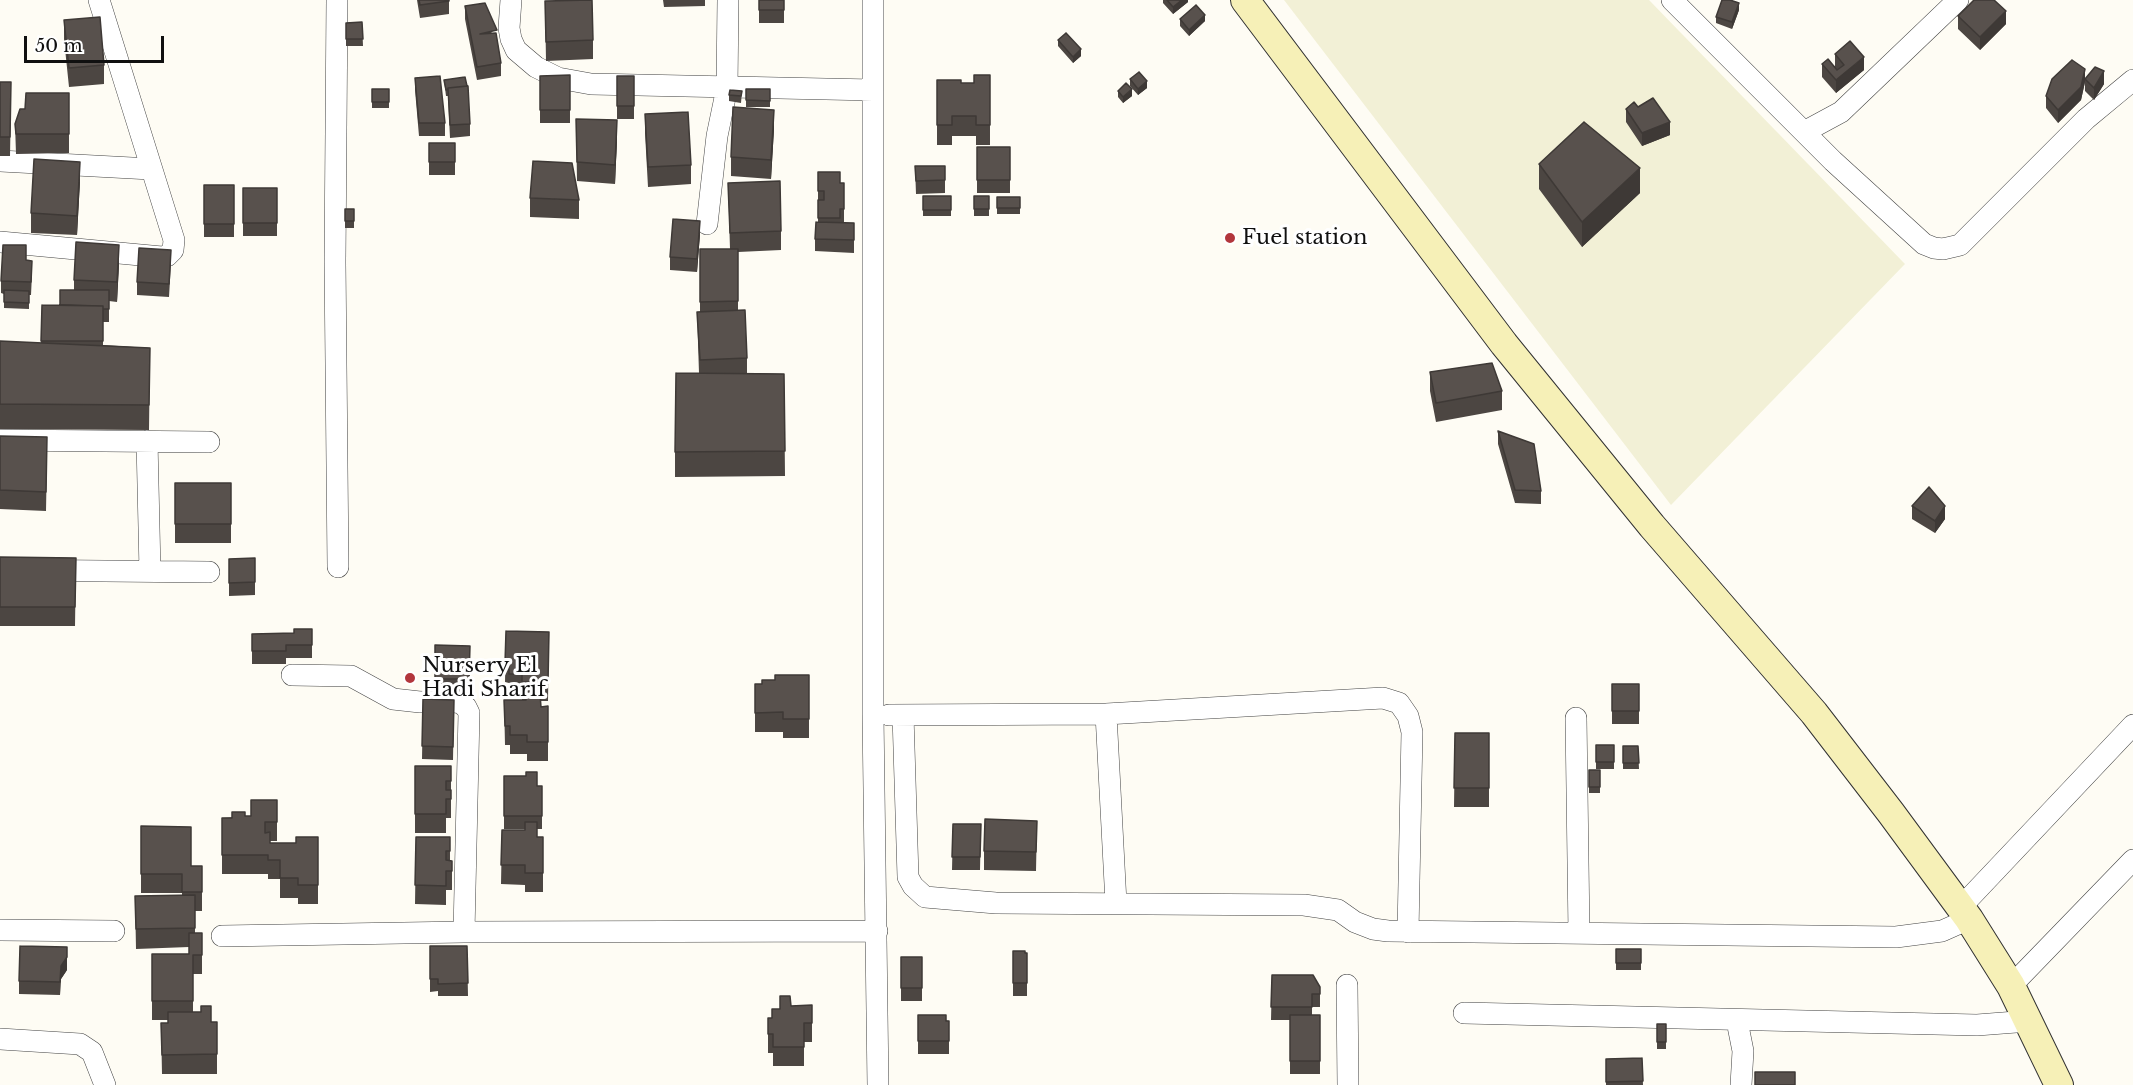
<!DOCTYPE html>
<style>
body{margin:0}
#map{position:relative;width:2133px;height:1085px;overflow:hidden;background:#fefcf4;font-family:"Libre Baskerville",serif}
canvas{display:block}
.scale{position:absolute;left:24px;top:36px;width:140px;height:27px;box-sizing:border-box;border:3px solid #101010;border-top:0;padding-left:8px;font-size:18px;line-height:21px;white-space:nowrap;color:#101010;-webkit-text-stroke:4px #fff;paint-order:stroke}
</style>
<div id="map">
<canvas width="2133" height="1085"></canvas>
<div class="scale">50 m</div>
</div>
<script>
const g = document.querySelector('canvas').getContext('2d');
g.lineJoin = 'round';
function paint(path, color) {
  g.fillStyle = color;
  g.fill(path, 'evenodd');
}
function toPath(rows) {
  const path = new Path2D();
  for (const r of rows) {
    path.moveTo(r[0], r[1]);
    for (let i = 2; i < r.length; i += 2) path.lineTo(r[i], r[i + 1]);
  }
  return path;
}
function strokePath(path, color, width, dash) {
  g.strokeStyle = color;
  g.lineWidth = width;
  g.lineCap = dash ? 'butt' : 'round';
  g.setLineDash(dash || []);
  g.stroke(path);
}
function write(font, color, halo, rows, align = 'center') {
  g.font = font + ' "Libre Baskerville",serif';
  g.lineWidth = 6;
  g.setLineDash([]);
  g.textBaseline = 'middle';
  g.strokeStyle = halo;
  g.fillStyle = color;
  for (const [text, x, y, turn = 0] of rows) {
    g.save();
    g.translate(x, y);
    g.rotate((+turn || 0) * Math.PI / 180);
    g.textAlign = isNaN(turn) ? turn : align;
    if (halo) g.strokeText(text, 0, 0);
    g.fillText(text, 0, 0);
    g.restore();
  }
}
paint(toPath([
 [1284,0,1649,0,1905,264,1671,505]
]), '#f2f0d6');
const minor = toPath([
 [337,0,335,262,338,567],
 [511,0,509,28,511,39,516,50,536,67,558,78,591,84,873,90],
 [873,0,873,715,878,1085],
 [1672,0,1833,161,1924,244,1934,248,1943,249,1960,245,2086,119,2133,80],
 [1804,132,1841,112,1958,0],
 [0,161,151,169],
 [707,224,717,136,727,88,728,0],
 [0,242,162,257,167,256,173,250,174,240,99,0],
 [0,440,209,442],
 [147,441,150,571],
 [0,570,209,572],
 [292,675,351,676,393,699,420,702,448,701,460,703,466,707,469,713,464,932],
 [1106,714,1116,903],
 [889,715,1106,714,1383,698,1399,703,1408,716,1412,732,1408,932],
 [903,715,908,877,913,886,925,897,996,903,1304,905,1338,910,1355,922,1373,929,1388,931,1896,937,1942,931,1969,919],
 [1576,718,1579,933],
 [1960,908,2133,725],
 [0,930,114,931],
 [222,936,464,932,877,931],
 [1347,985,1348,1085],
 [2011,986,2133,860],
 [1464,1013,1977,1025,2029,1021],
 [1737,1021,1743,1051,1741,1085],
 [0,1039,80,1044,92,1052,105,1085]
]);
const secondary = toPath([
 [1245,0,1504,344,1652,526,1814,713,1891,813,1969,919,2011,986,2059,1085]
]);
strokePath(minor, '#434343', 22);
strokePath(secondary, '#323232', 30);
strokePath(minor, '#fff', 21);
strokePath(secondary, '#f6f0b7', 28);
paint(toPath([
 [417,0,449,0,449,14,420,18],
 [663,0,705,0,705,6,664,7],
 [759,0,784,0,784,23,759,23],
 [1163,0,1188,0,1188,2,1173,14,1163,3],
 [545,1,593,40,593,59,546,61],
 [465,6,497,38,501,63,501,76,477,80,465,19],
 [1739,10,1732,29,1716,23,1716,17],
 [1958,16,2006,24,1980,50,1958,29],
 [1180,19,1205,21,1189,36,1180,26],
 [64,20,104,65,104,84,69,87,64,39],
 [362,22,363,46,346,46,346,23],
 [1058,40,1081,56,1073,63,1058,46],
 [1835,54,1864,70,1836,93,1822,77,1822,64,1835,66],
 [570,75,570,123,540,123,540,76],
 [990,75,990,145,976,145,976,136,952,136,952,145,937,145,937,80,961,83,974,83],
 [617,76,634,76,634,119,617,119],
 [415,78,445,123,445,136,419,136,415,90],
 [1130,79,1147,88,1138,95,1130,86],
 [2085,79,2104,84,2094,100,2085,91],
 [444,80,470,124,470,136,450,138,448,96,446,96],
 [0,82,11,101,10,156,0,156],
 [2085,82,2081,100,2058,123,2046,108,2046,96],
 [372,89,389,89,389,108,372,108],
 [746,89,770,89,770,107,746,107],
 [742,91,741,103,729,101,729,95],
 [1118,91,1132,96,1123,103,1118,97],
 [69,93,69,153,16,154,15,124,25,109],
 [1638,107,1670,135,1642,146,1626,122,1626,109],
 [645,114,691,165,691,184,648,187,645,133],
 [576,119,617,139,615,184,577,181],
 [774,129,771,179,731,176,731,157],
 [429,143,455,143,455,175,429,175],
 [977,147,1010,147,1010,193,977,193],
 [1539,164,1640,193,1582,247,1539,189],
 [915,166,945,166,945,193,916,194],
 [818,172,840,183,844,183,844,222,840,222,840,223,854,223,854,253,815,251,815,239,818,222],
 [80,181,77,235,31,233,31,213],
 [728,183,781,231,781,250,738,252,738,310,747,358,747,373,784,374,785,476,675,477,675,452,699,373,697,312,700,312,700,249,730,249],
 [204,185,234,185,234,237,204,237],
 [243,188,277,188,277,236,243,236],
 [923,196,951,196,951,216,923,216],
 [974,196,989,196,989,216,974,216],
 [997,197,1020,197,1020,214,997,214],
 [530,198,579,200,579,219,530,217],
 [345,209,354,209,354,228,345,228],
 [700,234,697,272,670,270,670,257],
 [26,260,32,274,31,295,29,295,29,309,4,308,4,294,1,293,1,281],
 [171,263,169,297,137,295,137,282],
 [119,264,117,302,109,301,109,322,103,322,103,345,150,348,149,430,0,429,0,341,41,343,42,305,60,305,74,290,74,280],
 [1430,372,1502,391,1502,410,1436,422,1430,391],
 [1498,431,1541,491,1541,504,1515,503,1498,444],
 [0,436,47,456,46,511,0,509],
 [175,483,231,483,231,543,175,543],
 [1912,506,1945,519,1935,533,1912,519],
 [0,557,76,558,75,626,0,626],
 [255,558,255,595,229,596,229,559],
 [312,629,312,658,286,658,286,664,252,664,252,634,294,633],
 [506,631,549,632,548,701,541,701,541,707,548,706,548,761,527,761,527,754,510,754,510,745,505,745,504,700,522,700,522,693,509,693,509,683,505,682],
 [435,645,470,646,469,692,435,691],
 [809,675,809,738,783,738,783,732,755,732,755,684,762,684,775,680],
 [1612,684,1639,684,1639,724,1612,724],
 [423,699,454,700,453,760,422,759],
 [1455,733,1489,733,1489,807,1454,807],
 [1596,745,1614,745,1614,769,1596,769],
 [1623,746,1638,746,1639,769,1623,769],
 [415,766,451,766,451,818,446,818,446,833,415,833],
 [1589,770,1600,770,1600,793,1589,793],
 [504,776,537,786,542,786,542,829,537,829,537,837,543,837,543,892,525,892,525,885,501,884,502,830,525,830,525,829,504,829],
 [277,800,277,841,270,841,270,843,296,843,318,837,318,904,298,904,298,898,280,898,280,879,268,879,268,874,222,874,222,818,251,816],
 [1037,821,1036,871,984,870,984,851],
 [953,824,981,824,980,870,952,870],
 [141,826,191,866,202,866,202,911,195,911,195,933,202,933,202,974,193,974,193,1012,211,1022,217,1022,217,1074,162,1074,161,1023,168,1023,168,1020,152,1020,152,954,189,954,189,947,136,949,135,896,182,895,182,893,141,893],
 [416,837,450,837,450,861,452,861,452,890,446,890,446,905,415,904],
 [430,946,467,946,468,996,438,996,438,991,430,992],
 [1616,949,1641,949,1641,970,1616,970],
 [1013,951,1027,953,1027,996,1013,996],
 [901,957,922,957,922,1001,901,1001],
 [67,970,61,979,60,995,19,994,19,981],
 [1272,975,1320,987,1320,1007,1312,1007,1312,1015,1320,1015,1320,1074,1290,1074,1290,1020,1271,1020],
 [812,1005,812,1042,804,1042,804,1066,773,1066,773,1053,768,1053,768,1018,772,1018,780,1009,791,1006],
 [918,1015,949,1021,949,1054,918,1054],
 [1657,1024,1666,1024,1666,1049,1657,1049],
 [1642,1058,1643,1085,1606,1085,1606,1059]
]), '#4c4642');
paint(toPath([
 [1182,0,1188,0,1188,2,1173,14,1173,7],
 [1739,3,1739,10,1732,29,1732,22],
 [2006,11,2006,24,1980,50,1980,37],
 [1205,15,1205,21,1189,36,1189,30],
 [1081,49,1081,56,1073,63,1073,57],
 [1864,57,1864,70,1836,93,1836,80],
 [2085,69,2085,82,2081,100,2058,123,2058,110],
 [2104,71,2104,84,2094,100,2094,88],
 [1147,81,1147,88,1138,95,1138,89],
 [1132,89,1132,96,1123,103,1123,97],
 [774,110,774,129,771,179,771,160],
 [617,120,617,139,615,184,615,165],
 [1670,122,1670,135,1642,146,1642,133],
 [80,162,80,181,77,235,77,216],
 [1640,168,1640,193,1582,247,1582,222],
 [700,221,700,234,697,272,697,259],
 [119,245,119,264,117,302,117,282],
 [1945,506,1945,519,1935,533,1935,521],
 [67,947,67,970,61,979,60,995,61,966]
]), '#3e3936');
const building = toPath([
 [419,0,449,0,449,1,420,5,419,0],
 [592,0,593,40,546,42,545,1,592,0],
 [759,0,784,0,784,10,759,10,759,0],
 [1167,0,1182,0,1173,7,1167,0],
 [1722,0,1730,0,1739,3,1732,22,1716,17,1722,0],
 [1974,0,1994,0,2006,11,1980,37,1958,16,1974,0],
 [485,3,497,30,480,34,496,33,501,63,477,67,465,6,485,3],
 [1196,5,1205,15,1189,30,1180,19,1196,5],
 [100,17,104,65,69,68,64,20,100,17],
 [362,22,363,39,346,39,346,23,362,22],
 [1066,33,1081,49,1073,57,1058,40,1066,33],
 [1850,41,1864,57,1836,80,1822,64,1828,59,1837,70,1844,65,1835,54,1850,41],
 [2072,60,2085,69,2081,87,2058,110,2046,96,2052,79,2072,60],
 [2095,67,2104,71,2094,88,2085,79,2095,67],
 [1139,72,1147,81,1138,89,1130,79,1139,72],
 [570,75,570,110,540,110,540,76,570,75],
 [974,75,990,75,990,125,976,125,976,116,952,116,952,125,937,125,937,80,961,80,961,83,974,83,974,75],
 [440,76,445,123,419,123,415,78,440,76],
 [617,76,634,76,634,106,617,106,617,76],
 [465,77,467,86,448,88,448,89,446,90,444,80,465,77],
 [0,82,11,82,10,137,0,137,0,82],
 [1126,83,1132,89,1123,97,1118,91,1126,83],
 [468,86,470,124,450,125,448,88,468,86],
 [372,89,389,89,389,102,372,102,372,89],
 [746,89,770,89,770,101,746,100,746,89],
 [730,90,742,91,741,96,729,95,730,90],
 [26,93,69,93,69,134,16,134,15,124,20,109,25,109,26,93],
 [1653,98,1670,122,1642,133,1626,109,1634,102,1638,107,1653,98],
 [733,107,774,110,771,160,731,157,733,107],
 [688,112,691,165,648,167,645,114,688,112],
 [576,119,617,120,615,165,577,162,576,119],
 [1584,122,1640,168,1582,222,1539,164,1584,122],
 [429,143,455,143,455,162,429,162,429,143],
 [977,147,1010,147,1010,180,977,180,977,147],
 [34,159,80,162,77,216,31,213,34,159],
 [533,161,572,163,579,200,530,198,533,161],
 [915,166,945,166,945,180,916,181,915,166],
 [818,172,840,172,840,183,844,183,844,209,840,209,840,218,818,218,818,200,824,200,824,191,818,191,818,172],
 [780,181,781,231,730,233,728,183,780,181],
 [204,185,234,185,234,224,204,224,204,185],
 [243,188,277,188,277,223,243,223,243,188],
 [923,196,951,196,951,210,923,210,923,196],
 [974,196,989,196,989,209,974,209,974,196],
 [997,197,1020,197,1020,208,997,208,997,197],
 [345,209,354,209,354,221,345,221,345,209],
 [673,219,700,221,697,259,670,257,673,219],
 [816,222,854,223,854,240,815,239,816,222],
 [76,242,119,245,117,282,74,280,76,242],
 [3,245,26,245,26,260,32,261,31,282,1,281,3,245],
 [139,248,171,250,169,284,137,282,139,248],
 [700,249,738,249,738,301,700,302,700,249],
 [4,290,29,291,29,303,4,302,4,290],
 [60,290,109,290,109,309,103,309,103,306,60,305,60,290],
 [42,305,103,306,103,341,41,341,42,305],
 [745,310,747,358,700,360,697,312,745,310],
 [0,341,150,348,149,405,0,404,0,341],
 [1492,363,1502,391,1436,403,1430,372,1492,363],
 [676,373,784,374,785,451,675,452,676,373],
 [1498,431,1534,444,1541,491,1515,490,1498,431],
 [0,436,47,437,46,492,0,490,0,436],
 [175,483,231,483,231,524,175,524,175,483],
 [1929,487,1945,506,1935,521,1912,506,1929,487],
 [0,557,76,558,75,607,0,607,0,557],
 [255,558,255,582,229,583,229,559,255,558],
 [294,629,312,629,312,645,286,645,286,651,252,651,252,634,294,633,294,629],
 [506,631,549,632,548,682,522,682,522,674,509,674,509,664,505,663,506,631],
 [435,645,470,646,469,679,435,679,435,645],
 [775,675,809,675,809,719,783,719,783,712,755,713,755,684,762,684,762,680,775,680,775,675],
 [1612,684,1639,684,1639,711,1612,711,1612,684],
 [526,694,540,694,541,707,548,706,548,742,527,742,527,735,510,735,510,726,505,726,504,700,526,700,526,694],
 [423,699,454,700,453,747,422,746,423,699],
 [1455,733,1489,733,1489,788,1454,788,1455,733],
 [1596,745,1614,745,1614,762,1596,762,1596,745],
 [1623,746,1638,746,1639,763,1623,763,1623,746],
 [415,766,451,766,451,781,446,781,446,790,451,790,451,799,446,799,446,814,415,814,415,766],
 [1589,770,1600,770,1600,787,1589,787,1589,770],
 [526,772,537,772,537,786,542,786,542,816,504,816,504,776,526,776,526,772],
 [251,800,277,800,277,822,265,822,265,833,270,832,270,843,296,843,296,837,318,837,318,885,298,885,298,878,280,878,280,860,268,860,268,855,222,855,222,818,232,818,232,812,245,812,245,816,251,816,251,800],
 [985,819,1037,821,1036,852,984,851,985,819],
 [525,822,537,822,537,837,543,837,543,873,525,873,525,865,501,865,502,830,525,830,525,822],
 [953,824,981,824,980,857,952,857,953,824],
 [141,826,191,827,191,866,202,866,202,892,182,892,182,874,141,874,141,826],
 [416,837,450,837,450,851,446,851,446,860,452,861,452,871,446,871,446,886,415,885,416,837],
 [195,895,195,928,136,929,135,896,195,895],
 [189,933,202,933,202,955,193,955,193,1001,152,1001,152,954,189,954,189,933],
 [20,946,67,947,67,957,61,966,60,982,19,981,20,946],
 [430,946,467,946,468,983,438,984,438,979,430,979,430,946],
 [1616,949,1641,949,1641,963,1616,963,1616,949],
 [1013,951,1025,951,1025,953,1027,953,1027,983,1013,983,1013,951],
 [901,957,922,957,922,988,901,988,901,957],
 [1272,975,1313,975,1320,987,1320,994,1312,994,1312,1007,1271,1007,1272,975],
 [780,996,790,996,791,1006,812,1005,812,1023,804,1023,804,1047,773,1047,773,1034,768,1034,768,1018,772,1018,772,1009,780,1009,780,996],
 [201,1006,211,1006,211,1022,217,1022,217,1054,162,1055,161,1023,168,1023,168,1012,201,1012,201,1006],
 [918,1015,946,1015,946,1021,949,1021,949,1041,918,1041,918,1015],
 [1290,1015,1320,1015,1320,1061,1290,1061,1290,1015],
 [1657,1024,1666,1024,1666,1042,1657,1042,1657,1024],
 [1642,1058,1643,1081,1606,1082,1606,1059,1642,1058],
 [1755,1072,1795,1072,1795,1085,1755,1085,1755,1072]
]);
paint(building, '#58514d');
strokePath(building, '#3e3936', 1.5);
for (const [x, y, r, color] of [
 [1230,238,6,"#b2363c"],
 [410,678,6,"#b2363c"]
]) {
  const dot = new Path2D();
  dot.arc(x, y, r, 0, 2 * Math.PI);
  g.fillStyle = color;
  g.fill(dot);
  strokePath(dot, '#fff', 2);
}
write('21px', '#101010', '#fff', [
 ["Fuel station",1242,238],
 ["Nursery El",422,666],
 ["Hadi Sharif",422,690]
], 'left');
</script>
